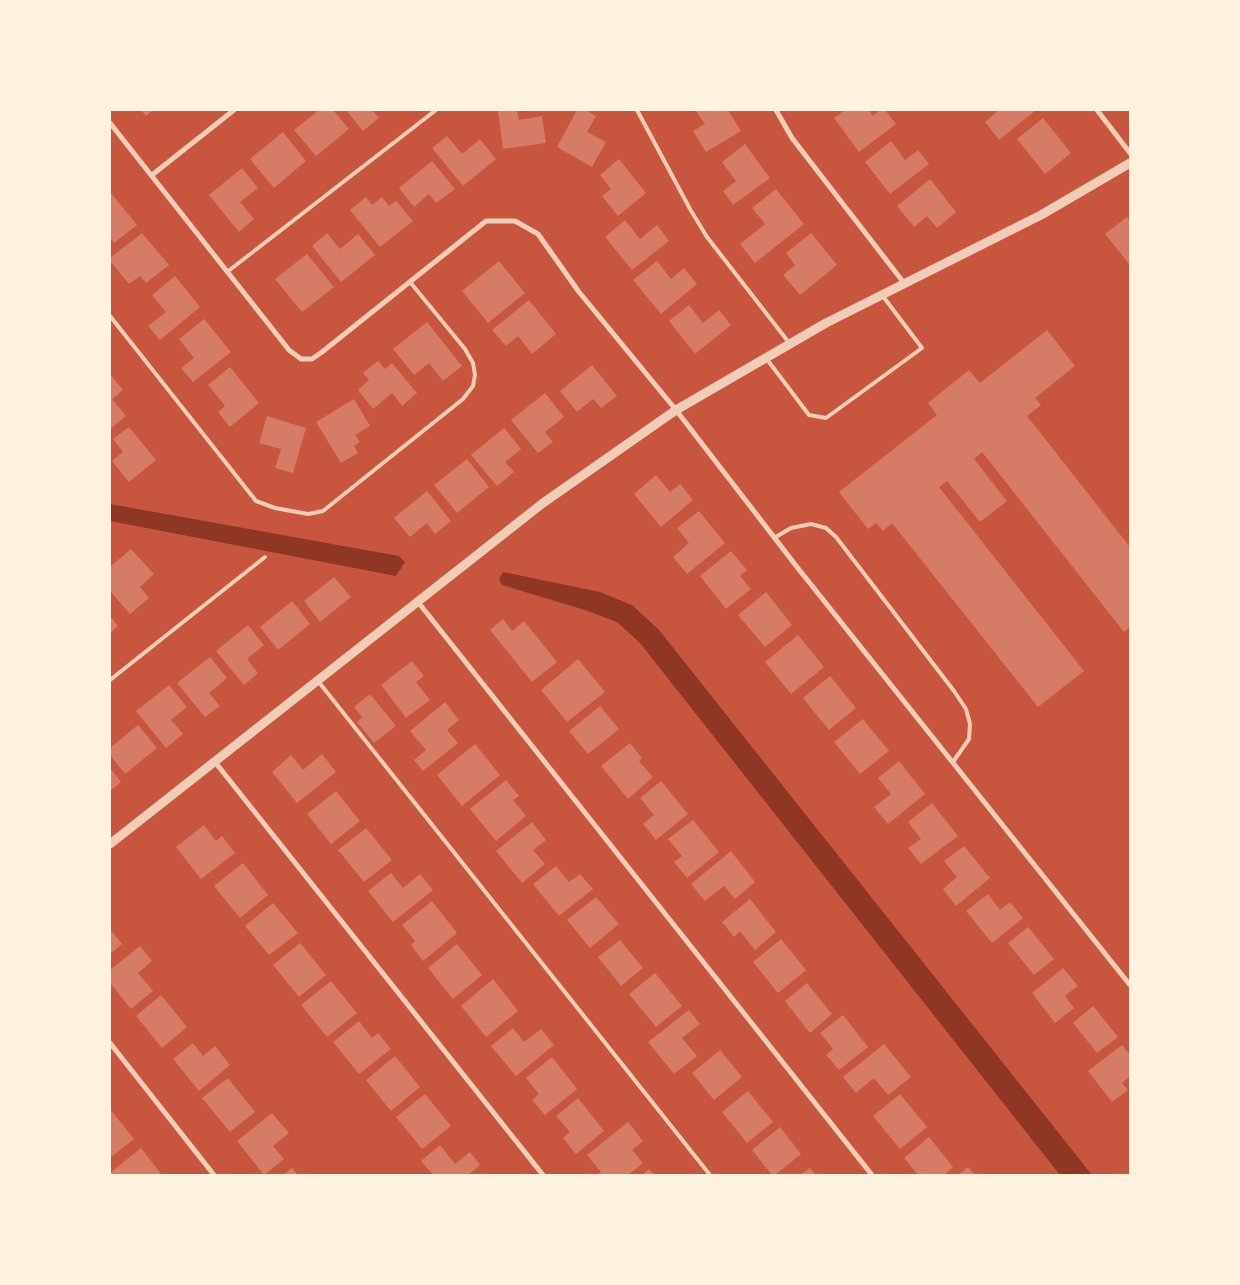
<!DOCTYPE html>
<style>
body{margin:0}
#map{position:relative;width:1240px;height:1285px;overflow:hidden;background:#c8553d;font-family:"Sofia Sans Condensed",sans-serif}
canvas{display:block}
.frame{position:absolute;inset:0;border:111px solid #fff3e0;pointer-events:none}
</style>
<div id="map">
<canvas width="1240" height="1285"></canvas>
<div class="frame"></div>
</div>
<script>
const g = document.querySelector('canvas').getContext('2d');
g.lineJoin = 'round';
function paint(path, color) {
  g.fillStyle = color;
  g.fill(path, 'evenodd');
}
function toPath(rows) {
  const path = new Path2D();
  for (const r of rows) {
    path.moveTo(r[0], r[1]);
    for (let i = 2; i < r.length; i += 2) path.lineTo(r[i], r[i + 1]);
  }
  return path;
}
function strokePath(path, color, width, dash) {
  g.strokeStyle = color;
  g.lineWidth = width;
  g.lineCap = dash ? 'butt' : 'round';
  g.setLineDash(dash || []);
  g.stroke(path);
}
paint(toPath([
 [110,504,399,556,405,562,396,576,110,521],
 [503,572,600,592,632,605,659,630,1092,1175,1060,1175,640,643,617,622,585,610,502,585,499,579]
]), '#8f3625');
paint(toPath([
 [141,110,153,110,146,116],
 [319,110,333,110,349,129,316,156,294,130],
 [346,110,372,110,379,118,363,131],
 [498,110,517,110,519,120,542,116,546,143,503,149],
 [577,110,585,110,596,116,587,132,606,142,592,167,557,147],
 [698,110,728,110,741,131,706,152,693,131,705,124,696,111],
 [845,110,869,110,873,116,880,110,885,110,896,124,859,152,834,118],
 [999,110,1036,110,999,140,985,122],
 [1043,118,1071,153,1045,174,1017,139],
 [283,132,306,161,274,188,250,159],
 [447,136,462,154,480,139,496,159,463,186,432,148],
 [891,141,905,160,918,150,929,164,890,194,865,162],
 [745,144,770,178,733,205,723,191,736,181,722,162],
 [619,159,646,193,618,216,602,196,611,189,600,175],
 [432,161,455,189,436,203,429,194,414,207,399,188],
 [242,168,258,188,240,202,254,219,239,232,209,195],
 [930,179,956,212,937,228,927,216,914,227,897,206],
 [776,189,804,224,755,263,740,244,765,224,752,208],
 [110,192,137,225,114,243,110,238],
 [366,197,372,205,382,197,389,206,396,201,413,221,380,247,350,210],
 [1127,217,1130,221,1130,265,1105,234],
 [625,220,640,239,657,225,669,241,632,270,605,237],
 [142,233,169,265,146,283,140,276,129,284,110,261,110,258],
 [327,233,340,249,358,234,375,255,341,282,312,246],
 [811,233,837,265,800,295,783,275,795,265,786,253],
 [307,254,334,287,302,312,275,279],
 [499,261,525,293,488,323,462,291],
 [657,261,671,279,684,268,697,284,661,314,633,280],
 [175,276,200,307,160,340,148,326,166,312,152,295],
 [529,300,556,334,532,354,518,336,506,346,492,330],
 [689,305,703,323,719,310,731,325,695,354,669,321],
 [204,319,231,352,193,382,181,368,194,358,179,339],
 [427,322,462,366,443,381,429,363,414,375,393,349],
 [1047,330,1075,366,1035,398,1041,405,1027,416,1130,547,1130,627,1124,632,982,452,974,459,1007,501,980,522,947,481,939,487,1084,671,1038,707,892,523,883,531,876,523,868,529,839,492,937,415,928,403,969,370,980,383],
 [378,361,385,369,392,363,417,393,402,406,392,393,373,409,358,390,369,380,363,373],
 [592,365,617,396,601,408,593,399,577,412,560,391],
 [230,367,259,403,230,427,218,412,225,406,208,385],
 [110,374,123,390,112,399,126,416,110,429],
 [545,393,564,417,545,432,553,442,538,453,511,420],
 [354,399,370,426,355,435,360,442,354,446,358,453,341,463,316,422],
 [267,416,306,428,293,473,275,468,281,449,259,443],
 [129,427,156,460,129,482,112,461,123,452,113,439],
 [504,428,521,449,505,462,514,472,497,486,471,455],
 [467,459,489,487,457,513,434,485],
 [656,475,670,492,680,484,693,500,661,527,634,494],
 [427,491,451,521,435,534,427,523,410,537,394,518],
 [699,511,725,543,687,574,673,557,689,543,677,528],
 [131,549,154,574,140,587,149,598,130,614,110,591,110,567],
 [731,551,747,570,740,576,751,589,726,609,700,576],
 [334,577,351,597,320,622,304,601],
 [766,592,792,625,765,647,738,615],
 [292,601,310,624,278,650,260,627],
 [110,616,118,626,110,633],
 [503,619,512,631,524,621,557,662,532,682,490,630],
 [248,625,264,645,247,659,258,673,244,685,216,651],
 [798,635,824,667,791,694,765,662],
 [210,657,227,678,209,693,220,706,205,717,177,683],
 [578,659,605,692,567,722,541,690],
 [412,661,424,676,416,682,430,700,406,718,381,685],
 [830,676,856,708,829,730,803,698],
 [169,685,187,707,171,720,183,734,166,748,136,711],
 [370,694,396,726,374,743,357,722,362,717,354,707],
 [445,702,459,720,447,730,458,743,423,771,414,760,426,750,410,731],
 [600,706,619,729,588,754,569,731],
 [863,719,889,751,860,774,834,742],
 [138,725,157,748,125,774,110,755,110,748],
 [630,743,642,758,639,761,653,777,628,799,601,766],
 [475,744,500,775,462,806,437,775],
 [322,754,336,772,297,803,272,772,291,755,303,770],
 [899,761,925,794,888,824,874,807,891,794,878,778],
 [110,768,121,782,110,791],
 [506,780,519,796,513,800,526,816,496,841,470,809],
 [661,781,688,814,656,840,643,824,654,815,640,798],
 [336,791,360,821,331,844,307,814],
 [932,803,958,836,921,864,908,848,921,839,908,822],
 [693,820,719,852,687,878,674,862,682,856,668,839],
 [532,822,546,840,533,850,545,864,522,883,496,851],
 [204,825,216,841,222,836,235,853,201,879,176,847],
 [366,828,392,860,364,882,338,850],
 [964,846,990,878,956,906,943,889,957,877,944,861],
 [731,851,755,882,735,899,724,886,705,901,691,884],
 [243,863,268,895,240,918,214,886],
 [556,866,569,882,580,874,593,889,559,916,533,884],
 [391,873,403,888,420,874,433,890,393,922,368,891],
 [988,894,1000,910,1010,902,1023,918,992,943,966,911],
 [596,897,619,924,590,948,567,920],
 [750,899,776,932,755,950,740,931,734,937,722,922],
 [432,901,457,933,423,961,411,945,415,941,402,925],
 [273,903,298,933,269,955,245,926],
 [1028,927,1054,959,1034,975,1008,943],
 [110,929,122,944,110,954],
 [781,939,806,970,778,993,753,962],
 [620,940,643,968,621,986,598,957],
 [300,943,326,975,299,997,273,965],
 [457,944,482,975,453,999,428,968],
 [140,946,152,961,138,973,153,991,131,1009,110,983,110,970],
 [1063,968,1078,986,1065,996,1074,1008,1055,1023,1032,993],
 [655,973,682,1006,656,1027,629,994],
 [493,979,518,1011,486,1037,461,1006],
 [331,981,357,1013,327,1037,301,1005],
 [807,983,832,1014,810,1033,785,1001],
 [161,995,187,1027,162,1048,136,1016],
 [1093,1006,1118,1037,1097,1053,1073,1023],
 [689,1010,700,1024,682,1038,697,1056,674,1074,648,1042],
 [843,1015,868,1047,839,1070,826,1055,833,1049,820,1033],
 [359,1021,372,1038,378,1033,391,1049,359,1074,333,1042],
 [513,1028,524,1042,541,1029,554,1045,516,1076,491,1046],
 [193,1043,203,1056,215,1046,230,1065,199,1091,173,1059],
 [884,1044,911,1077,888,1095,874,1078,856,1093,843,1077],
 [1122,1045,1130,1055,1130,1076,1122,1083,1128,1090,1112,1102,1088,1071],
 [720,1050,742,1077,714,1100,692,1073],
 [395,1056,420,1087,391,1111,366,1080],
 [552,1057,577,1089,545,1115,532,1100,539,1094,526,1078],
 [228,1078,255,1112,230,1132,202,1098],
 [748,1091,773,1122,747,1143,722,1112],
 [425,1094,451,1126,422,1149,396,1117],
 [900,1094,927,1127,900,1149,873,1116],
 [578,1098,604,1131,576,1154,563,1138,570,1132,556,1116],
 [110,1109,134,1139,110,1158],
 [272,1113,289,1133,273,1146,284,1159,264,1175,237,1141],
 [628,1122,643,1141,632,1150,643,1163,628,1175,597,1175,601,1172,587,1155],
 [780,1127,801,1154,775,1175,772,1175,752,1150],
 [929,1137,953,1167,944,1175,918,1175,904,1158],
 [440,1145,455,1164,470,1152,480,1165,468,1175,433,1175,421,1161],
 [141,1148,162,1175,110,1175,110,1173],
 [968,1167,975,1175,958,1175],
 [292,1168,298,1175,283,1175],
 [810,1168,816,1175,800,1175],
 [649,1169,654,1175,642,1175]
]), '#d67c66');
strokePath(toPath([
 [637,110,690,209,707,237,790,344],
 [227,272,436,110],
 [110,316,256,501,275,508,308,514,323,511,463,399,473,386,475,375,473,363,465,349,410,282],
 [766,358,809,415,826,418,922,348,882,295],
 [774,538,791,528,811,524,826,528,836,537,954,691,966,709,970,724,969,739,953,762],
 [110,680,265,557],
 [318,681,710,1175]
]), '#f1ccb7', 4);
strokePath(toPath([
 [776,110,792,138,904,283],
 [1097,110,1130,153],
 [110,123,289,350,301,359,312,359,322,352,486,221,515,221,538,234,579,292,676,410,797,567,1130,985],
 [152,175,234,110],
 [418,602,872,1175],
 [215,762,543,1175],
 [110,1043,214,1175]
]), '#f1ccb7', 5);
strokePath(toPath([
 [110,844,543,503,676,410,826,323,1041,215,1130,163]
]), '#f1ccb7', 9);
</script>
